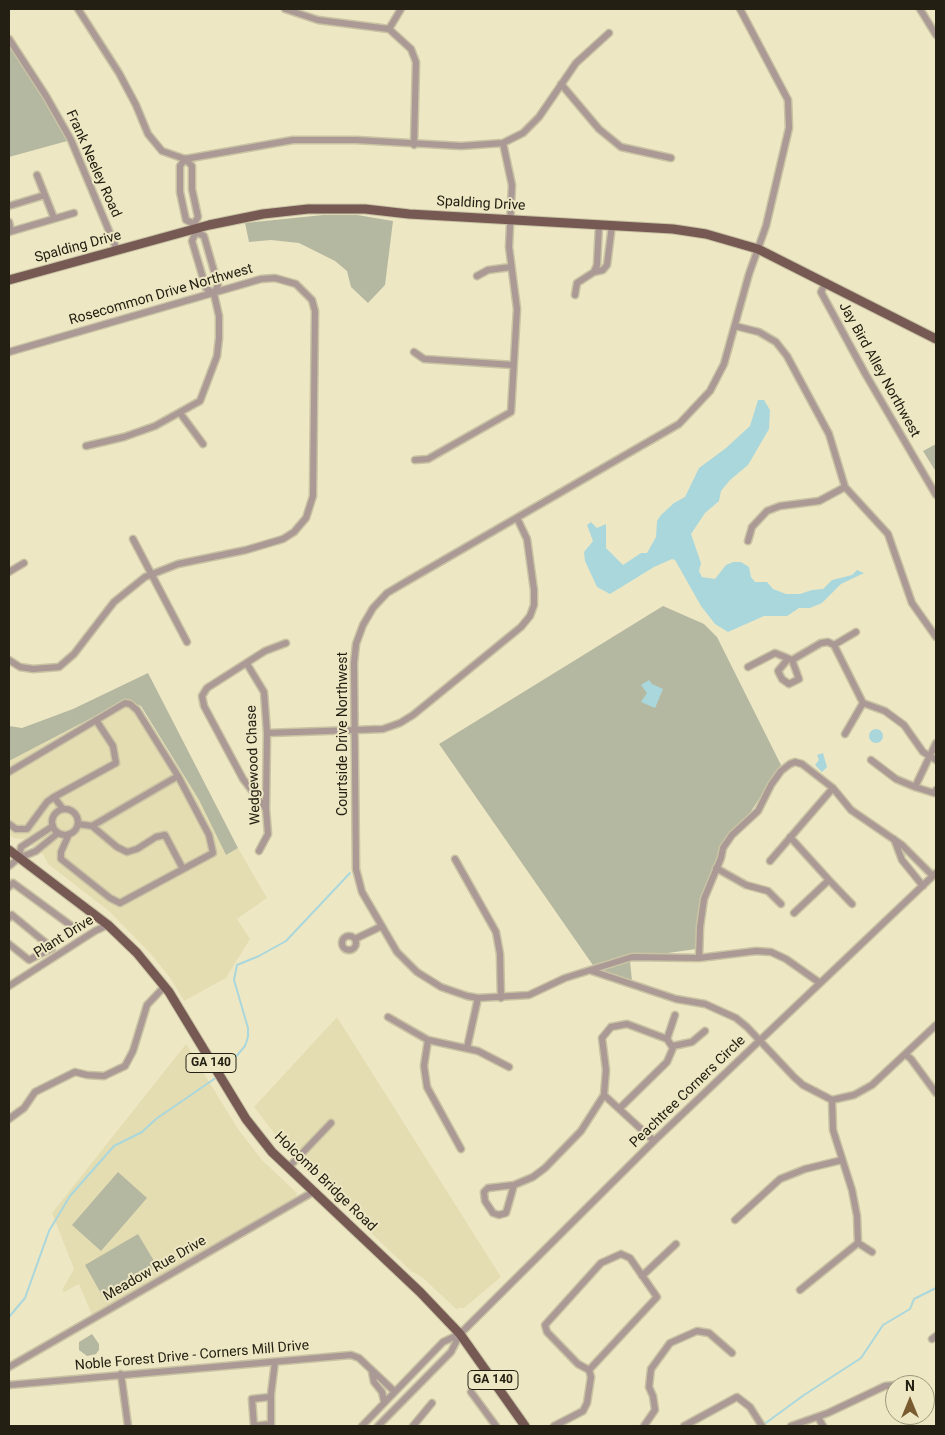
<!DOCTYPE html>
<style>
body{margin:0}
#map{position:relative;width:945px;height:1435px;overflow:hidden;background:#eee7c4;font-family:Roboto,sans-serif}
canvas{display:block}
.frame{position:absolute;inset:0;border:10px solid #232013;pointer-events:none}
.north{position:absolute;left:885px;top:1375px;width:50px;height:50px;box-sizing:border-box;background:#eee7c4;border:1px solid #9d977d;border-radius:50%;rotate:0deg;font-size:14px;font-weight:700;line-height:20px;text-align:center;color:#232013}
.north::after{content:'';display:block;margin:auto;width:18px;height:22px;background:#785b2f;clip-path:polygon(50% 0,100% 100%,50% 72%,0 100%)}
</style>
<div id="map">
<canvas width="945" height="1435"></canvas>
<div class="frame"></div>
<div class="north">N</div>
</div>
<script>
const g = document.querySelector('canvas').getContext('2d');
g.lineJoin = 'round';
function paint(path, color) {
  g.fillStyle = color;
  g.fill(path, 'evenodd');
}
function toPath(rows) {
  const path = new Path2D();
  for (const r of rows) {
    if (r.length === 3) {
      path.moveTo(r[0] + r[2], r[1]);
      path.arc(r[0], r[1], r[2], 0, 2 * Math.PI);
      continue;
    }
    path.moveTo(r[0], r[1]);
    for (let i = 2; i < r.length; i += 2) path.lineTo(r[i], r[i + 1]);
  }
  return path;
}
function strokePath(path, color, width, dash) {
  g.strokeStyle = color;
  g.lineWidth = width;
  g.lineCap = dash ? 'butt' : 'round';
  g.setLineDash(dash || []);
  g.stroke(path);
}
function write(font, color, halo, rows, align = 'center') {
  g.font = font + ' Roboto,sans-serif';
  g.lineWidth = 4;
  g.setLineDash([]);
  g.textBaseline = 'middle';
  g.strokeStyle = halo;
  g.fillStyle = color;
  for (const [text, x, y, turn = 0] of rows) {
    g.save();
    g.translate(x, y);
    g.rotate((+turn || 0) * Math.PI / 180);
    g.textAlign = isNaN(turn) ? turn : align;
    if (halo) g.strokeText(text, 0, 0);
    g.fillText(text, 0, 0);
    g.restore();
  }
}
paint(toPath([
 [126,700,140,706,199,800,226,855,238,848,267,898,237,919,250,939,226,978,184,1001,171,979,151,954,109,911,48,864,43,854,23,839,14,838,9,834,9,761],
 [337,1017,501,1277,464,1308,458,1308,457,1310,422,1277,411,1271,367,1229,362,1220,303,1166,274,1133,254,1107],
 [186,1044,238,1129,262,1160,297,1193,295,1199,92,1315,79,1284,64,1292,62,1290,74,1269,52,1213]
]), '#e5ddb2');
paint(toPath([
 [9,40,71,140,9,157],
 [323,215,357,215,393,221,385,285,368,303,351,287,347,271,335,261,299,243,271,240,249,242,245,223],
 [936,444,936,472,923,451],
 [663,606,704,624,717,637,781,765,741,827,726,846,706,893,703,948,647,956,630,961,632,981,597,971,439,744],
 [148,673,238,848,226,855,199,800,141,706,126,700,9,761,9,726,22,728,73,709],
 [118,1172,147,1198,101,1251,72,1225],
 [138,1234,157,1266,103,1297,85,1265],
 [92,1334,99,1344,99,1350,96,1354,87,1356,79,1350,79,1342]
]), '#b5b8a0');
paint(toPath([
 [758,400,764,400,770,410,769,429,748,465,730,480,721,491,719,501,705,513,691,534,701,563,699,571,702,577,715,579,726,565,733,562,741,562,749,567,751,577,755,582,767,582,773,589,786,594,800,594,812,590,823,589,832,580,852,575,857,570,864,573,841,584,822,603,810,608,799,608,787,616,764,616,728,632,715,624,701,606,675,560,672,559,654,567,610,594,597,587,585,561,584,552,593,541,587,525,591,522,597,528,606,524,606,548,623,565,641,553,647,553,656,537,657,521,661,515,674,503,685,497,699,468,726,448,750,426],
 [649,680,652,684,663,689,655,708,641,702,647,693,641,685],
 [876,736,7],
 [823,753,827,767,822,772,815,765,819,760,817,755]
]), '#aad7dc');
strokePath(toPath([
 [222,1073,245,1046,248,1037,248,1028,234,980,237,965,259,956,286,941,350,873],
 [9,1317,25,1298,49,1231,70,1196,114,1146,142,1132,156,1119,217,1077],
 [763,1425,804,1395,861,1358,883,1325,910,1309,914,1299,936,1288]
]), '#aad7dc', 2);
const minor = toPath([
 [78,9,119,73,136,105,148,134,162,151,185,159,293,140,356,140,461,146,503,143,523,133,539,117,576,63,609,33],
 [285,9,318,20,389,29,411,49,416,62,414,145],
 [740,9,788,100,789,128,766,226,749,274,724,364,710,391,679,424,409,580,387,593,373,608,363,625,356,644,354,663,356,869,362,892,397,952,417,972,441,987,467,996,478,998,529,995,565,978,632,957,699,958,756,951,771,952,786,959,820,983],
 [920,9,936,35],
 [389,29,401,9],
 [9,39,46,96,71,140,117,250],
 [561,84,599,129,621,147,671,158],
 [185,159,192,166,192,189,198,217,194,224,196,232,192,241,206,288,214,294],
 [185,159,180,166,180,192,186,220,194,224],
 [37,175,54,218],
 [9,206,45,195],
 [9,222,11,231],
 [9,232,74,213],
 [594,272,597,265,599,225],
 [477,276,488,270,511,267],
 [826,282,821,292,866,375,936,495],
 [575,295,577,283,594,272,603,270,607,265,612,225],
 [735,326,759,332,776,342,787,356,829,434,845,487,888,534,912,603,936,637],
 [9,352,261,279,275,278,296,284,312,300,315,311,313,496,306,518,294,532,283,539,246,550,178,564,145,577,114,602,74,654,59,667,33,669,20,667,9,660],
 [414,352,424,359,513,365],
 [180,413,203,444],
 [86,446,124,437,155,426,200,401,217,356,219,338,219,316,214,294,218,285,204,236,196,232],
 [415,460,428,459,511,412,517,309,509,247,512,185,503,143],
 [133,539,187,642],
 [748,541,752,527,767,511,780,506,819,501,845,487],
 [9,572,24,563],
 [834,645,856,632],
 [788,659,778,671,782,679,789,684,799,679,792,660],
 [247,664,264,692,267,733,266,809,268,834,259,851],
 [748,667,775,653,792,660,821,643,828,642,834,645,863,703,885,711,904,725,923,752,936,760],
 [267,733,383,729,400,723,413,715,521,627,530,616,534,605,534,590,527,539,517,518],
 [845,734,863,703],
 [871,760,896,779,915,787,936,743],
 [9,772,125,703,130,704,137,710,178,776,209,835,213,853,120,903,110,898,61,859,61,852,69,834],
 [915,787,934,793,936,790],
 [54,797,63,809],
 [266,809,243,779,204,706,202,696,207,688,265,651,286,643],
 [65,822,13],
 [9,824,16,829,27,829,47,802,54,797,116,763,113,746,96,720],
 [78,824,92,826,178,776],
 [92,826,117,847,127,852,137,849,156,837,165,835,183,869],
 [790,837,829,880,794,913],
 [894,839,902,860,923,886],
 [19,858,21,847,53,826],
 [455,859,496,932,500,954,501,998],
 [770,861,833,788],
 [9,866,19,858,36,851,58,833],
 [716,868,746,885,768,891,781,904],
 [829,880,852,904],
 [9,887,13,883,73,927],
 [9,918,12,915,52,948,29,960,9,944],
 [349,943,7],
 [355,939,382,926],
 [699,958,700,927,704,899,721,858,723,848,732,835,758,811,771,785,781,771,790,764,795,762,802,764,833,788,851,810,902,845,933,876],
 [592,971,676,999,705,1004,736,1018,747,1027,794,1077,803,1085,832,1100,854,1095,872,1085,936,1025],
 [9,986,95,931,108,925],
 [388,1017,428,1040,478,1051,509,1067],
 [667,1039,675,1015],
 [428,1040,424,1066,427,1087,461,1149],
 [673,1046,692,1042,705,1031],
 [467,1048,478,998],
 [906,1055,911,1059,936,1093],
 [604,1095,654,1141],
 [9,1119,24,1108,35,1092,75,1072,87,1075,104,1076,125,1066,133,1051,147,1005,165,986],
 [288,1168,331,1123],
 [514,1185,506,1213,499,1215,493,1213,485,1201,484,1192,488,1188,514,1185,533,1177,545,1168,581,1131,604,1095,606,1070,602,1038,611,1027,627,1024,667,1039,673,1048,667,1062,620,1108],
 [735,1220,780,1179,805,1169,842,1160],
 [858,1243,872,1252],
 [621,1254,630,1258,657,1297,589,1370,578,1364,547,1332,545,1325,601,1263,621,1254],
 [642,1276,676,1244],
 [800,1290,858,1243,857,1216,852,1190,833,1130,832,1100],
 [932,1339,936,1336],
 [9,1367,313,1192],
 [372,1372,374,1382,382,1392,384,1401],
 [121,1374,128,1426],
 [9,1385,351,1355,359,1358,394,1391],
 [471,1392,496,1426],
 [270,1397,252,1399,254,1426,271,1424,271,1394,275,1362],
 [818,1417,823,1426],
 [362,1426,443,1342,460,1334,654,1141,936,873],
 [378,1426,451,1352,460,1334],
 [413,1426,432,1403],
 [554,1426,583,1411,587,1403,591,1377,589,1370],
 [644,1426,655,1410,653,1396,649,1387,651,1369,670,1343,697,1331,709,1333,732,1353],
 [684,1426,737,1397,750,1407,762,1426],
 [791,1426,828,1413,885,1386,895,1385]
]);
const major = toPath([
 [9,280,209,225,263,214,308,209,365,209,409,214,673,229,706,234,758,249,936,339],
 [9,850,108,925,137,953,169,992,246,1119,272,1152,420,1292,460,1334,525,1426]
]);
strokePath(minor, '#c9c3a4', 9);
strokePath(major, '#c9c3a4', 11);
strokePath(minor, '#aa9994', 6);
strokePath(major, '#765952', 9);
for (const [x, y, w] of [
 [211,1063,50],
 [493,1380,50]
]) {
  const box = new Path2D();
  box.roundRect(x - w / 2, y - 9.5, w, 19, 4);
  g.fillStyle = '#eee7c4';
  g.fill(box);
  strokePath(box, '#232013', 1);
}
write('bold 12px', '#232013', null, [
 ["GA 140",211,1063],
 ["GA 140",493,1380]
]);
write('14px', '#232013', '#eee7c4', [
 ["Frank Neeley Road",93,164,66],
 ["Spalding Drive",481,204,3],
 ["Spalding Drive",78,247,-15],
 ["Rosecommon Drive Northwest",161,295,-16],
 ["Jay Bird Alley Northwest",879,370,61],
 ["Courtside Drive Northwest",343,734,-90],
 ["Wedgewood Chase",254,765,-92],
 ["Plant Drive",64,937,-32],
 ["Peachtree Corners Circle",688,1092,-44],
 ["Holcomb Bridge Road",325,1182,44],
 ["Meadow Rue Drive",155,1269,-30],
 ["Noble Forest Drive - Corners Mill Drive",192,1356,-5]
]);
</script>
